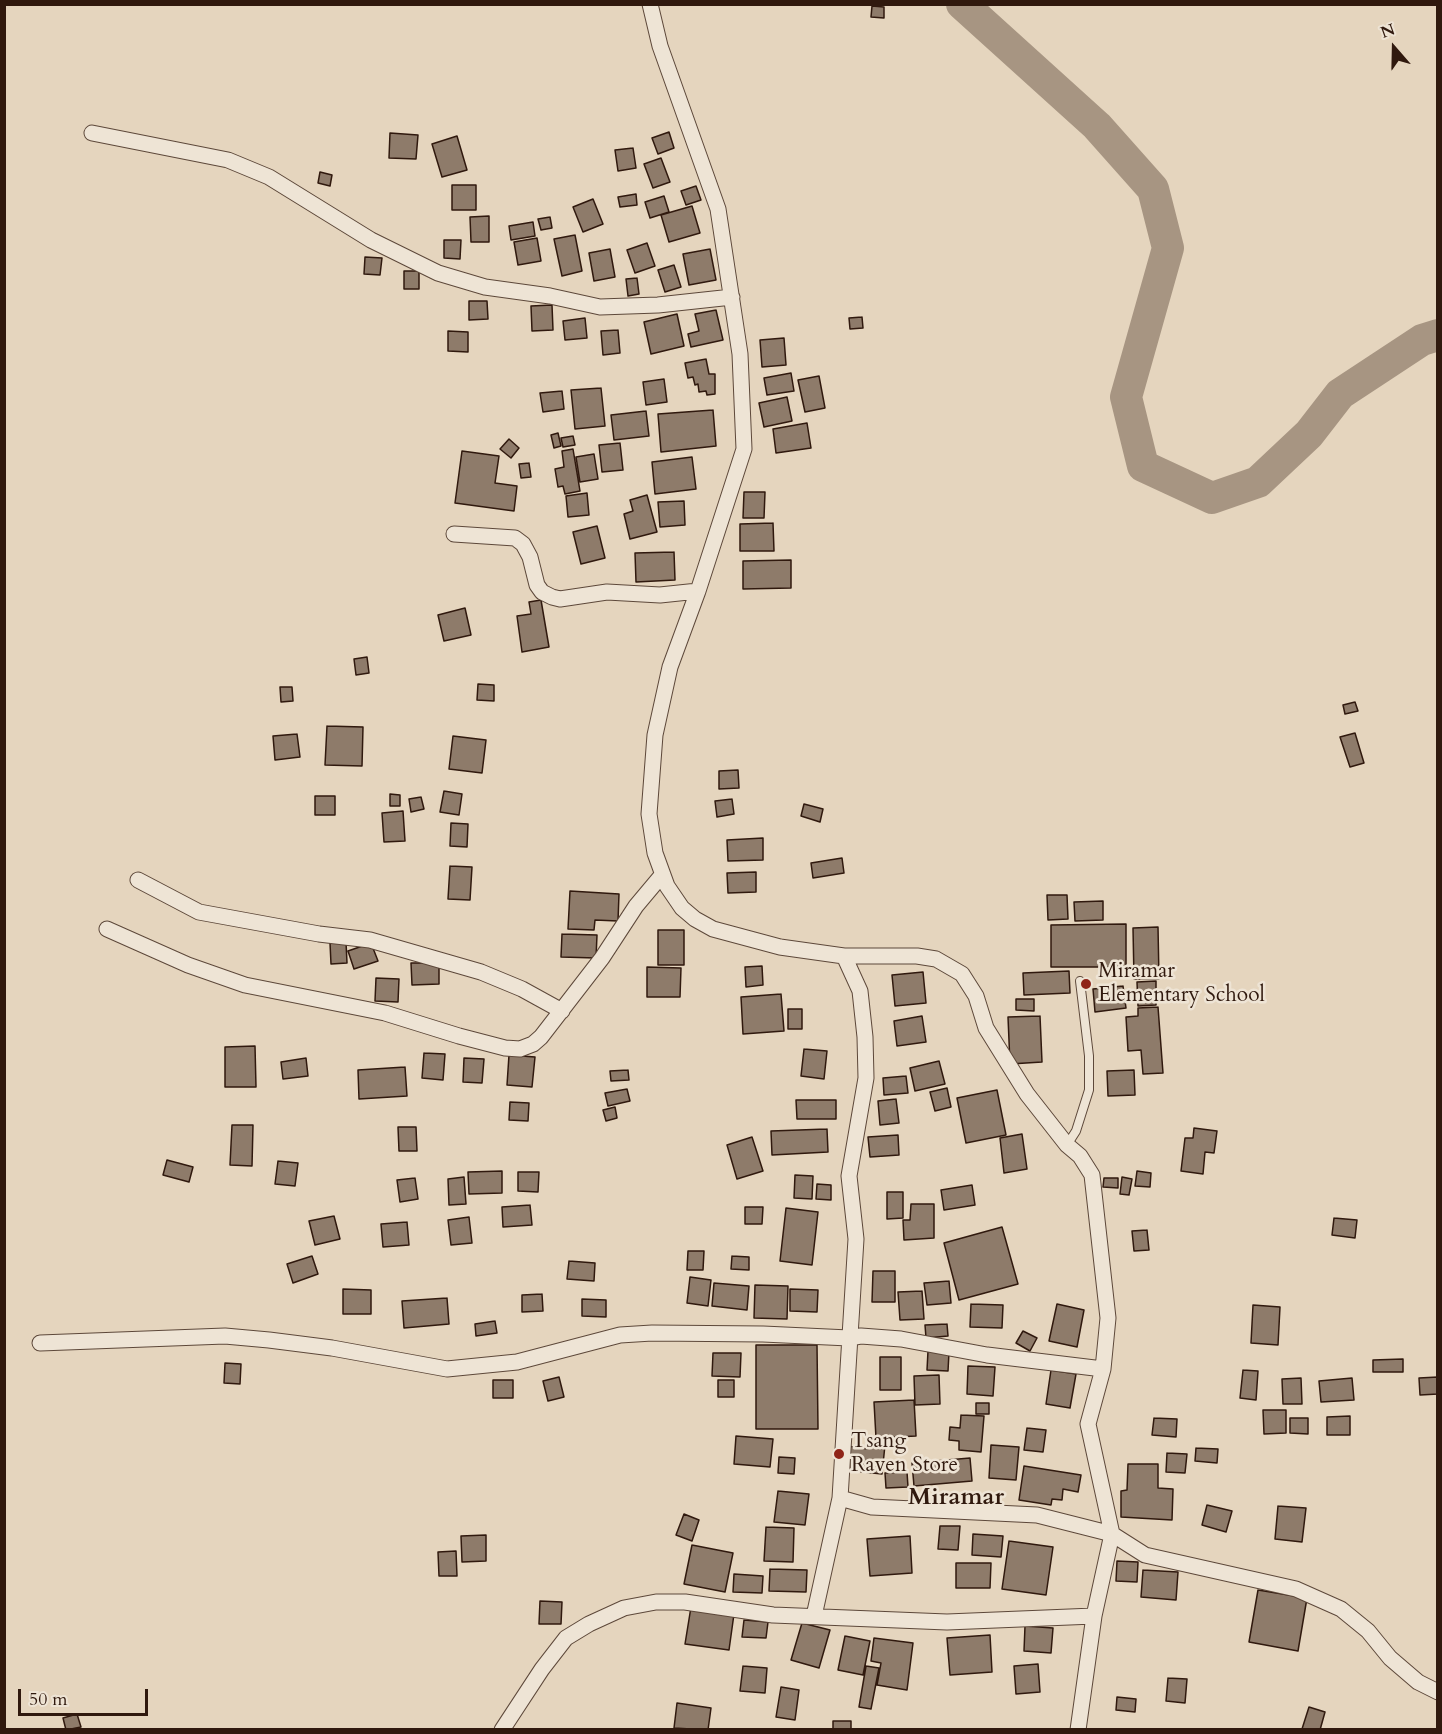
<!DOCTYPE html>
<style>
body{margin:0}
#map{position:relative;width:1442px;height:1734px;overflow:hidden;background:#e5d5be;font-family:Cardo,serif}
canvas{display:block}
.frame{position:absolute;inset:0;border:6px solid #30190e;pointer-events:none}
.north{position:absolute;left:1364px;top:18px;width:60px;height:60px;-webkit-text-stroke:4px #eee4d5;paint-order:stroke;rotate:340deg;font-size:16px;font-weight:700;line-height:24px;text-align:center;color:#30190e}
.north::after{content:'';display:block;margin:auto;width:21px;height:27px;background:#30190e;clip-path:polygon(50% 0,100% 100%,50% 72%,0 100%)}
.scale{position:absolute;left:18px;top:1689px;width:130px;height:27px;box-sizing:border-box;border:3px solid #30190e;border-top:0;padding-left:8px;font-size:18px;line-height:21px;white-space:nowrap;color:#30190e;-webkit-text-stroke:4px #eee4d5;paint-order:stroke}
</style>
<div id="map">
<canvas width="1442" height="1734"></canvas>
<div class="frame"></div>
<div class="north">N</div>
<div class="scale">50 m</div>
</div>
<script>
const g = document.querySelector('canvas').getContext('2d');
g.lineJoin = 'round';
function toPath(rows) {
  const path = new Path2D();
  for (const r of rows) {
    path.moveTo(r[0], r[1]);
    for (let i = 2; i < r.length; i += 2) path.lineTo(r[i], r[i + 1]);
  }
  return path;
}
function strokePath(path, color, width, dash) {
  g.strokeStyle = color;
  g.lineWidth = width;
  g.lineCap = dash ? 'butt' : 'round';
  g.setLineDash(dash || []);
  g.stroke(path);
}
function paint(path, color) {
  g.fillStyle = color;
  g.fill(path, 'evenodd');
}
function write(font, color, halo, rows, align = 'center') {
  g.font = font + ' Cardo,serif';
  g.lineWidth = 5;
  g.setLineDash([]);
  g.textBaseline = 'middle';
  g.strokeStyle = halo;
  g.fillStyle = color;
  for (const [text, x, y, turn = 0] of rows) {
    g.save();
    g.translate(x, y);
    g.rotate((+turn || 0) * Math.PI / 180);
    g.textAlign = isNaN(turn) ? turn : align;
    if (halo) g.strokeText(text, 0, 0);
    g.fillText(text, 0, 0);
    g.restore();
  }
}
strokePath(toPath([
 [962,4,1097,126,1153,189,1168,248,1126,397,1143,466,1212,498,1258,482,1309,434,1340,394,1422,340,1438,335]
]), '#a79582', 32);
const building = toPath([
 [872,6,884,7,884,18,871,17,872,6],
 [669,132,674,148,658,154,652,138,669,132],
 [390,133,418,135,416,159,389,158,390,133],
 [457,136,467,170,442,177,432,144,457,136],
 [633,148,636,168,618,171,615,150,633,148],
 [661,158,670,182,653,188,644,164,661,158],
 [320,172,332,175,330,186,318,183,320,172],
 [452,185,476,185,476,210,452,210,452,185],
 [696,186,701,200,686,205,681,191,696,186],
 [636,194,637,205,620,207,618,197,636,194],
 [664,196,669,212,650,218,645,202,664,196],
 [593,199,603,224,583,232,573,207,593,199],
 [692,206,700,233,669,242,661,215,692,206],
 [489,216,489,242,471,242,470,217,489,216],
 [550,217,552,228,541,230,538,219,550,217],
 [533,222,535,236,511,240,509,226,533,222],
 [575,235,582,271,562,276,554,239,575,235],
 [537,238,541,261,518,265,514,242,537,238],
 [444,240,461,240,460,259,444,258,444,240],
 [647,243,655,266,635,273,627,250,647,243],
 [610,249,615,277,594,281,589,253,610,249],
 [710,249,716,280,689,285,683,254,710,249],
 [365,257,382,258,380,275,364,274,365,257],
 [674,265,681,287,665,292,658,270,674,265],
 [404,271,419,271,419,289,404,289,404,271],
 [637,278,639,294,628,296,626,279,637,278],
 [469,301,487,301,488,319,469,320,469,301],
 [552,305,553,330,532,331,531,306,552,305],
 [716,310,723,340,691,347,688,334,699,331,695,314,716,310],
 [677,314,684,346,651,354,644,322,677,314],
 [862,317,863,328,850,329,849,318,862,317],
 [585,318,587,338,565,340,563,321,585,318],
 [618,330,620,353,603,355,601,331,618,330],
 [448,331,468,332,468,352,448,351,448,331],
 [784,338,786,365,762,367,760,340,784,338],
 [706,359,709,374,715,374,715,394,707,395,706,391,699,392,698,384,695,385,693,377,688,378,685,363,706,359],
 [791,373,794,391,767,395,764,378,791,373],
 [819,376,825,408,805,412,798,380,819,376],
 [664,379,667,402,646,405,643,382,664,379],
 [601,388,605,426,575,429,571,390,601,388],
 [562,391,564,409,543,412,540,393,562,391],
 [787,397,792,421,764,427,759,403,787,397],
 [713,410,716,446,661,452,658,414,713,410],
 [646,411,649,436,614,440,611,415,646,411],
 [807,423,811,448,776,453,773,429,807,423],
 [558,433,561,446,554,448,551,435,558,433],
 [573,436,575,445,563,447,561,438,573,436],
 [509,439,519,448,511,458,500,449,509,439],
 [620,443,623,470,602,472,599,445,620,443],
 [573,449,580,491,565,494,563,486,558,487,555,469,564,467,562,451,573,449],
 [462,451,499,456,495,483,517,486,514,511,455,503,462,451],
 [594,454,598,479,580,482,576,457,594,454],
 [692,457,696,489,655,494,652,462,692,457],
 [529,463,531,477,521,478,519,464,529,463],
 [744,492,765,492,764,518,743,518,744,492],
 [587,493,589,515,568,517,566,496,587,493],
 [647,495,657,532,630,539,624,514,633,511,630,500,647,495],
 [684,501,685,525,660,527,658,502,684,501],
 [773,523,774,551,740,551,740,524,773,523],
 [597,526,605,558,581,564,573,532,597,526],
 [674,552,675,580,636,582,635,553,674,552],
 [791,560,791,588,743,589,743,561,791,560],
 [541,600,549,647,522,652,517,616,531,614,529,602,541,600],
 [465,608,471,635,444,641,438,615,465,608],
 [367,657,369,673,356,675,354,659,367,657],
 [478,684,494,685,494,701,477,700,478,684],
 [280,687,292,687,293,701,281,702,280,687],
 [1355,702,1358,711,1345,714,1343,705,1355,702],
 [327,726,363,727,362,766,325,765,327,726],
 [1355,733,1364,763,1350,767,1340,737,1355,733],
 [297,734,300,757,275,760,273,736,297,734],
 [453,736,486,740,482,773,449,769,453,736],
 [738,770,739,788,719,789,719,771,738,770],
 [444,791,462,794,459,815,440,812,444,791],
 [390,794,400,795,400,806,390,806,390,794],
 [315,796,335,796,335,815,315,815,315,796],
 [421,797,424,809,411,812,409,799,421,797],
 [732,799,734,814,717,817,715,801,732,799],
 [804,804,823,809,820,822,801,816,804,804],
 [403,811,405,841,384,842,382,813,403,811],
 [451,823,468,824,467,847,450,846,451,823],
 [763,838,763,860,728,861,727,840,763,838],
 [842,858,844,873,813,878,811,863,842,858],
 [450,866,472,867,470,900,448,899,450,866],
 [756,872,756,892,728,893,727,873,756,872],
 [570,891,619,894,618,921,595,920,594,930,568,929,570,891],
 [1047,895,1067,895,1068,919,1048,920,1047,895],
 [1103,901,1103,920,1075,921,1074,902,1103,901],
 [1126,924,1126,967,1051,967,1051,925,1126,924],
 [1158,927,1159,979,1134,979,1133,928,1158,927],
 [658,930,684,930,684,965,658,965,658,930],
 [562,934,597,935,596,958,561,957,562,934],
 [346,942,347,963,331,964,330,943,346,942],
 [371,943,378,961,354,969,348,951,371,943],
 [411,963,439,963,439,984,412,985,411,963],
 [762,966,763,985,746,987,745,967,762,966],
 [647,967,681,968,680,997,647,997,647,967],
 [1069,971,1070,993,1024,995,1023,973,1069,971],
 [923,972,926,1003,895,1006,892,975,923,972],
 [376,978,399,979,398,1002,375,1001,376,978],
 [1156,981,1156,1005,1138,1006,1137,982,1156,981],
 [1123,986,1126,1008,1095,1012,1093,989,1123,986],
 [781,994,784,1031,743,1034,741,997,781,994],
 [1016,999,1034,999,1034,1011,1016,1010,1016,999],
 [1158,1007,1163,1073,1143,1074,1141,1050,1128,1051,1126,1017,1138,1016,1138,1008,1158,1007],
 [788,1009,802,1009,802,1029,788,1029,788,1009],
 [922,1016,926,1042,897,1046,894,1021,922,1016],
 [1040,1016,1042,1062,1010,1064,1008,1017,1040,1016],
 [255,1046,256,1087,225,1087,225,1047,255,1046],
 [804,1049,827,1051,824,1079,801,1076,804,1049],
 [424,1053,445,1054,443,1080,422,1078,424,1053],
 [509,1055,535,1057,532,1087,507,1085,509,1055],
 [306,1058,308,1076,283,1079,281,1062,306,1058],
 [464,1058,484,1059,482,1083,463,1082,464,1058],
 [939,1061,945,1084,915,1091,910,1068,939,1061],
 [405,1067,407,1096,359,1099,358,1070,405,1067],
 [628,1070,629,1080,611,1081,610,1071,628,1070],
 [1134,1070,1135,1095,1108,1096,1107,1071,1134,1070],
 [906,1076,908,1093,884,1095,883,1078,906,1076],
 [947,1088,951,1107,935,1111,930,1092,947,1088],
 [627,1089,630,1101,608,1106,605,1093,627,1089],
 [997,1090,1006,1135,966,1143,957,1098,997,1090],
 [896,1099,899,1123,880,1125,878,1101,896,1099],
 [796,1100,836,1100,836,1119,797,1119,796,1100],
 [510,1102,529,1103,528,1121,509,1120,510,1102],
 [615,1107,617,1118,606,1121,603,1110,615,1107],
 [232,1125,253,1125,252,1166,230,1165,232,1125],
 [398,1127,416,1127,417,1151,399,1151,398,1127],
 [1194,1128,1217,1131,1214,1153,1205,1152,1203,1174,1181,1171,1185,1138,1193,1138,1194,1128],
 [827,1129,828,1152,772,1155,771,1131,827,1129],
 [1022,1134,1027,1169,1004,1173,1000,1138,1022,1134],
 [898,1135,899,1155,870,1157,868,1137,898,1135],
 [752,1137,763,1171,737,1179,727,1145,752,1137],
 [167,1160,193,1167,189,1182,163,1175,167,1160],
 [278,1161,298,1163,295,1186,275,1184,278,1161],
 [502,1171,502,1193,469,1194,468,1172,502,1171],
 [1137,1171,1151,1173,1150,1187,1135,1186,1137,1171],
 [518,1172,539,1172,538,1192,518,1191,518,1172],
 [795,1175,813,1176,812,1199,794,1198,795,1175],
 [464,1177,466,1204,449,1205,448,1179,464,1177],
 [1122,1177,1132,1179,1129,1195,1120,1194,1122,1177],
 [415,1178,418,1199,400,1202,397,1180,415,1178],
 [1104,1178,1118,1178,1118,1188,1103,1187,1104,1178],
 [817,1184,831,1185,831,1200,816,1199,817,1184],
 [972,1185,975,1205,944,1210,941,1190,972,1185],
 [887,1192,903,1192,903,1218,887,1219,887,1192],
 [911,1204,934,1204,934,1238,904,1240,903,1220,910,1220,911,1204],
 [530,1205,532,1225,503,1227,502,1207,530,1205],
 [745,1207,763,1207,762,1224,745,1224,745,1207],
 [786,1208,818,1212,812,1265,780,1261,786,1208],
 [334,1216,340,1239,315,1245,309,1221,334,1216],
 [469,1217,472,1243,451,1245,448,1220,469,1217],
 [1334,1218,1357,1220,1355,1238,1332,1235,1334,1218],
 [407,1222,409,1245,383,1247,381,1224,407,1222],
 [1002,1227,1018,1284,959,1300,944,1243,1002,1227],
 [1147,1230,1149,1250,1134,1251,1132,1231,1147,1230],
 [688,1251,704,1251,703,1270,687,1270,688,1251],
 [312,1256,318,1274,293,1283,287,1264,312,1256],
 [732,1256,749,1257,749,1270,731,1269,732,1256],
 [569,1261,595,1263,594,1281,567,1279,569,1261],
 [873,1271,895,1271,895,1302,872,1302,873,1271],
 [690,1277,711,1280,708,1306,687,1303,690,1277],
 [949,1281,951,1303,927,1305,924,1283,949,1281],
 [714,1283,749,1286,747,1310,712,1306,714,1283],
 [755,1285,788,1286,787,1319,754,1318,755,1285],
 [343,1289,371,1290,371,1314,343,1314,343,1289],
 [790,1289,818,1290,817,1312,790,1311,790,1289],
 [922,1291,924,1319,900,1320,898,1292,922,1291],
 [542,1294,543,1311,522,1312,522,1295,542,1294],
 [447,1298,449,1324,404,1328,402,1301,447,1298],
 [582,1299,606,1300,606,1317,582,1316,582,1299],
 [971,1304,1003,1305,1002,1328,970,1327,971,1304],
 [1057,1304,1084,1310,1077,1347,1049,1341,1057,1304],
 [1253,1305,1280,1307,1278,1345,1251,1343,1253,1305],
 [495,1321,497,1333,476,1336,475,1324,495,1321],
 [947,1324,948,1336,926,1338,925,1325,947,1324],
 [1023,1331,1037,1338,1030,1351,1016,1343,1023,1331],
 [756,1345,817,1345,818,1429,756,1429,756,1345],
 [928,1351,949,1352,948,1371,927,1370,928,1351],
 [713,1353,741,1353,740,1377,712,1376,713,1353],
 [880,1357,901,1357,901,1390,880,1390,880,1357],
 [1403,1359,1403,1372,1373,1372,1373,1360,1403,1359],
 [225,1363,241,1364,240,1384,224,1383,225,1363],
 [968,1366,995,1367,993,1396,967,1394,968,1366],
 [1051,1370,1076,1374,1070,1408,1046,1404,1051,1370],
 [1243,1370,1258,1371,1256,1400,1240,1398,1243,1370],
 [939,1375,940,1404,915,1405,914,1376,939,1375],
 [559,1377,564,1397,548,1401,543,1381,559,1377],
 [1438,1377,1438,1394,1420,1395,1419,1378,1438,1377],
 [1301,1378,1302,1404,1283,1404,1282,1379,1301,1378],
 [1352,1378,1354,1400,1321,1402,1319,1381,1352,1378],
 [493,1380,513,1380,513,1398,493,1398,493,1380],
 [718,1380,734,1380,734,1397,718,1397,718,1380],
 [914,1400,916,1436,876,1438,874,1402,914,1400],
 [976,1403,989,1403,989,1414,976,1414,976,1403],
 [1263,1410,1286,1410,1286,1433,1264,1434,1263,1410],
 [961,1415,984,1416,981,1452,959,1450,959,1441,949,1440,950,1427,960,1428,961,1415],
 [1350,1416,1350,1435,1327,1435,1327,1417,1350,1416],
 [1154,1418,1177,1419,1176,1437,1152,1435,1154,1418],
 [1290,1418,1308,1418,1308,1434,1290,1433,1290,1418],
 [1027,1428,1046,1430,1043,1452,1024,1450,1027,1428],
 [736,1436,773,1439,770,1467,734,1464,736,1436],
 [868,1443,885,1445,882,1474,845,1470,847,1446,868,1449,868,1443],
 [991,1445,1019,1447,1016,1480,989,1478,991,1445],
 [1196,1448,1218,1449,1217,1463,1195,1461,1196,1448],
 [1167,1453,1187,1454,1185,1473,1166,1472,1167,1453],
 [779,1457,795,1458,794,1474,778,1473,779,1457],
 [970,1458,972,1481,914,1486,912,1463,970,1458],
 [1128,1464,1158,1464,1158,1488,1173,1489,1172,1520,1121,1517,1121,1491,1127,1490,1128,1464],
 [1024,1466,1081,1475,1078,1492,1063,1489,1062,1500,1052,1499,1051,1505,1019,1500,1024,1466],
 [907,1472,908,1487,886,1488,885,1473,907,1472],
 [778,1491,809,1494,805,1525,774,1522,778,1491],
 [1207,1505,1232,1511,1226,1532,1202,1525,1207,1505],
 [1278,1506,1306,1508,1302,1542,1275,1539,1278,1506],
 [684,1514,699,1520,692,1541,676,1535,684,1514],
 [940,1526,960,1526,958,1550,938,1549,940,1526],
 [766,1527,794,1528,793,1562,764,1561,766,1527],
 [973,1534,1003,1536,1001,1557,972,1555,973,1534],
 [486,1535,486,1561,462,1562,461,1536,486,1535],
 [910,1536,912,1573,870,1576,867,1539,910,1536],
 [1009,1541,1053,1547,1046,1595,1002,1589,1009,1541],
 [692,1545,733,1553,725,1592,684,1584,692,1545],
 [456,1551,457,1576,439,1576,438,1552,456,1551],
 [1117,1561,1138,1562,1137,1582,1116,1581,1117,1561],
 [956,1563,991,1563,990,1588,956,1588,956,1563],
 [770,1569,807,1570,806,1592,769,1591,770,1569],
 [1143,1570,1178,1572,1176,1600,1141,1597,1143,1570],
 [734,1574,763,1576,762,1593,733,1592,734,1574],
 [1258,1590,1307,1598,1298,1651,1249,1642,1258,1590],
 [540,1601,562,1602,561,1624,539,1624,540,1601],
 [691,1607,734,1614,729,1650,685,1644,691,1607],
 [744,1620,768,1622,766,1638,742,1637,744,1620],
 [802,1623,830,1630,819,1668,791,1660,802,1623],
 [1025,1626,1053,1628,1051,1653,1024,1651,1025,1626],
 [990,1635,992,1672,950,1675,947,1638,990,1635],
 [845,1636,870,1641,863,1675,838,1670,845,1636],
 [874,1638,913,1643,907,1690,877,1685,881,1663,871,1661,874,1638],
 [1038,1664,1040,1692,1016,1694,1014,1666,1038,1664],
 [743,1666,767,1668,765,1693,740,1691,743,1666],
 [866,1666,879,1668,871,1709,859,1707,866,1666],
 [1168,1678,1187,1679,1185,1703,1166,1701,1168,1678],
 [781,1687,799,1690,795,1720,776,1717,781,1687],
 [1117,1697,1136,1699,1135,1712,1116,1710,1117,1697],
 [677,1703,711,1708,708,1730,674,1728,677,1703],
 [1309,1707,1325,1712,1320,1730,1302,1729,1309,1707],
 [77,1714,81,1727,66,1730,63,1718,77,1714],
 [833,1721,851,1721,851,1730,833,1730,833,1721]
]);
paint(building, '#8e7b6a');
strokePath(building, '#30190e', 1.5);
const lane = toPath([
 [1067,1145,1076,1131,1089,1090,1089,1056,1080,981]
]);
const street = toPath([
 [92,133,228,160,269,177,371,240,438,273,485,287,550,296,600,307,658,305,732,297],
 [454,534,515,538,523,544,530,557,537,585,542,592,552,597,560,599,607,592,660,595,698,591],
 [138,880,199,912,319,934,370,940,481,972,522,989,562,1011],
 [107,929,188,965,245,985,385,1013,459,1036,505,1048,520,1049,533,1044,541,1037,602,958,636,906,662,875],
 [40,1343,225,1336,269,1340,332,1348,447,1369,517,1362,620,1335,652,1333,763,1334,849,1338,861,1336,901,1339,987,1355,1103,1369],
 [840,1498,872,1507,1037,1515,1112,1534,1145,1555,1296,1589,1341,1609,1368,1631,1390,1658,1418,1682,1438,1692],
 [814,1616,840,1498,856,1239,849,1176,866,1078,865,1037,860,991,844,956],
 [502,1730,542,1669,566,1638,589,1624,624,1608,656,1602,685,1602,773,1615,947,1622,1094,1616,1112,1534,1088,1424,1103,1369,1108,1318,1092,1175,1080,1156,1067,1145,1027,1094,986,1028,976,996,962,974,936,959,917,956,844,956,780,947,713,929,695,919,682,908,667,886,655,853,649,814,655,735,670,667,698,591,744,449,740,354,718,209,660,46,650,4],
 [1078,1730,1094,1616]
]);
strokePath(lane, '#5d483a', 10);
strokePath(street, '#5d483a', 17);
strokePath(lane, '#eee4d5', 8);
strokePath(street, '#eee4d5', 15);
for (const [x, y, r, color] of [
 [1086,984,6,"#8f2418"],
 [839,1454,6,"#8f2418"]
]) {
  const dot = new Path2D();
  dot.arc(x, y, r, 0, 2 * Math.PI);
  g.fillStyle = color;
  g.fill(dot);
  strokePath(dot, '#eee4d5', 2);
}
write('21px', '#30190e', '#eee4d5', [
 ["Miramar",1098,972],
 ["Elementary School",1098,996],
 ["Tsang",851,1442],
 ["Raven Store",851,1466]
], 'left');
write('bold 24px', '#30190e', '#eee4d5', [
 ["Miramar",956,1498]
]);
</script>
